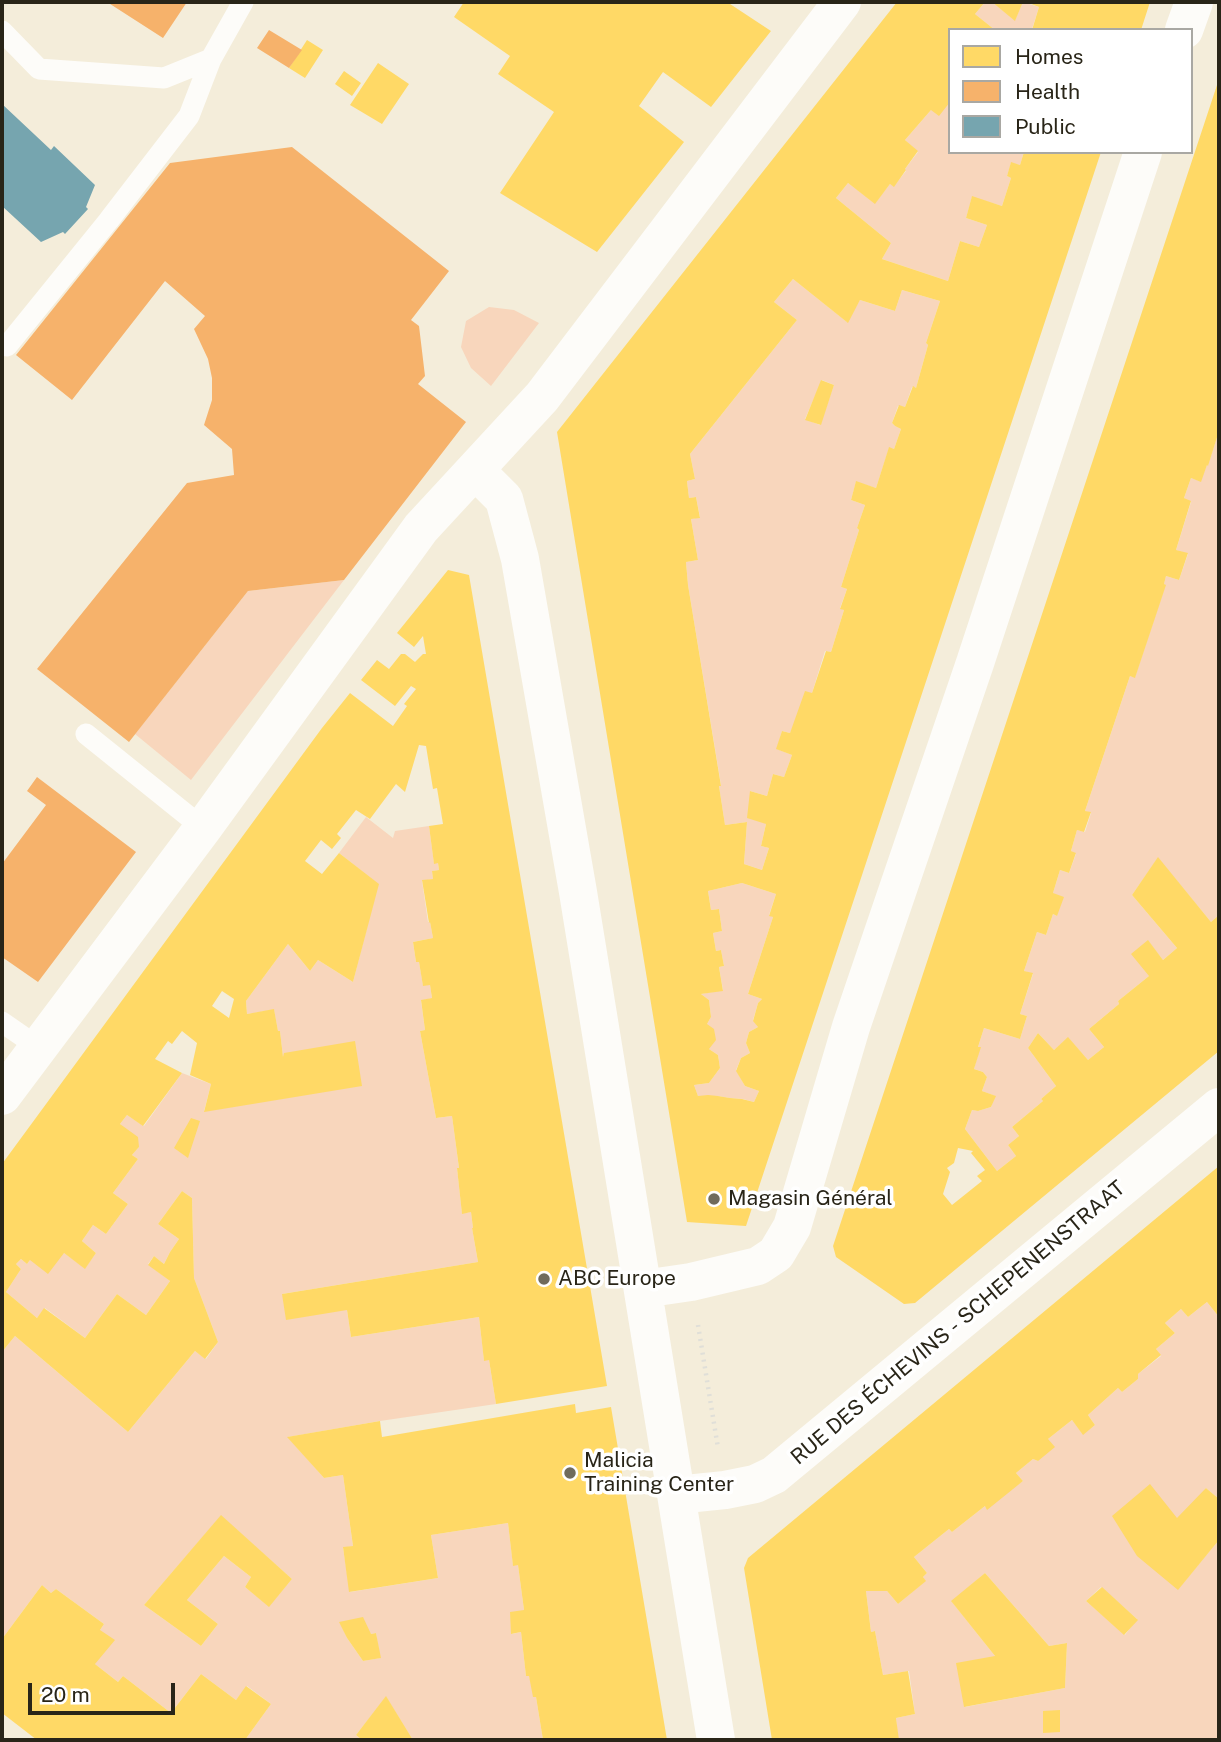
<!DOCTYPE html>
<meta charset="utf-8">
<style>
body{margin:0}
#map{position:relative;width:1221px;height:1742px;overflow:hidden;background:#f4edda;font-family:"Public Sans",sans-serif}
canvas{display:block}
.frame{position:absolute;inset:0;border:4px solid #292518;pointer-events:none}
.legend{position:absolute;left:948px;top:28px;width:245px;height:126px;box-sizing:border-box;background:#fff;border:2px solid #a9a8a3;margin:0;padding:9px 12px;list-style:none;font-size:21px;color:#292518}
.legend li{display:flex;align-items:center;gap:14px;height:35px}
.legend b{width:35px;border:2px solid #a9a8a3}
.scale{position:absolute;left:28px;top:1683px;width:147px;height:32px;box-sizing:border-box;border:4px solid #292518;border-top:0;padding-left:9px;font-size:21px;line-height:24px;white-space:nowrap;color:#292518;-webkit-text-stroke:5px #fff;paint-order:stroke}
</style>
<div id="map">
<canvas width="1221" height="1742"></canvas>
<div class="frame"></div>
<ul class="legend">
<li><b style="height:19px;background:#ffd966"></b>Homes</li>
<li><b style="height:19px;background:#f6b26b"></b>Health</li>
<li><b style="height:19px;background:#76a5af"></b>Public</li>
</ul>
<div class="scale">20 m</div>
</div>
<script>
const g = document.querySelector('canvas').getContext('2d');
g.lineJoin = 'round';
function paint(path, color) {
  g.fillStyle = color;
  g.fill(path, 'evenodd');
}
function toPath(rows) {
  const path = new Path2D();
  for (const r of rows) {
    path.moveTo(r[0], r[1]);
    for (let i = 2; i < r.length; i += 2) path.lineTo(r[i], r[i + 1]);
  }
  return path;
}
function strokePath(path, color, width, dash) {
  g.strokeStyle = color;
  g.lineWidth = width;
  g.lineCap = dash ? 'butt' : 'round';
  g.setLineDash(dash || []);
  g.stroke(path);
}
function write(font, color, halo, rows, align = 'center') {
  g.font = font + ' "Public Sans",sans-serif';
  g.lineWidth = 7;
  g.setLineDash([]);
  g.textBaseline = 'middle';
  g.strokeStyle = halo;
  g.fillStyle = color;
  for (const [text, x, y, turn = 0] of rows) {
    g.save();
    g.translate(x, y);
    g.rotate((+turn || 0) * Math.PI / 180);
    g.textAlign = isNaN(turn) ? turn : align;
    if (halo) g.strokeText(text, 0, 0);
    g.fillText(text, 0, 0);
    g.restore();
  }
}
paint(toPath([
 [985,2,992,2,1015,20,1023,2,1039,7,1032,29,995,30,975,14],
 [950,102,950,152,1024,152,1020,165,1011,163,1007,176,1011,178,1002,206,972,197,966,218,987,225,979,247,960,241,948,281,882,259,891,243,836,198,848,183,875,203,890,184,894,186,906,171,905,169,918,152,905,140,931,110],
 [793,279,847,322,860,300,895,311,902,290,940,301,926,343,928,345,916,388,912,387,905,407,898,406,892,423,895,426,901,429,894,449,889,448,876,488,856,482,851,500,865,505,857,528,859,530,841,587,847,589,840,608,844,610,831,652,825,651,812,693,790,733,782,731,777,749,792,755,784,777,773,774,767,796,750,791,766,824,761,846,769,848,762,870,744,864,747,822,725,825,719,786,721,785,688,585,686,562,698,560,691,519,700,517,696,497,689,498,687,481,695,479,690,454,797,320,774,302],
 [822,380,834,385,820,425,805,419],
 [489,307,514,310,539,323,491,386,471,368,461,347,466,321],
 [1219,431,1219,915,1211,922,1158,858,1132,895,1177,948,1163,960,1148,941,1149,976,1118,1001,1119,1004,1089,1029,1104,1047,1088,1060,1068,1038,1054,1050,1038,1033,1028,1048,1056,1086,1041,1099,1043,1101,1012,1127,1019,1136,1008,1145,1016,1156,997,1171,965,1129,972,1110,978,1111,991,1107,995,1096,982,1091,987,1077,983,1072,974,1069,980,1047,978,1047,984,1028,1020,1039,1027,1016,1020,1014,1033,974,1024,971,1037,932,1046,935,1053,914,1057,916,1053,893,1060,870,1069,873,1076,854,1071,851,1077,830,1085,832,1091,813,1085,811,1130,676,1135,677,1165,586,1164,584,1166,576,1179,580,1188,554,1176,550,1191,502,1184,498,1191,478,1200,481,1207,465,1208,465],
 [344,580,191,780,135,734,248,591],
 [366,817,393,838,395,831,429,826,434,863,438,863,439,870,432,871,433,879,422,881,428,922,430,922,433,938,413,942,416,962,419,962,423,985,430,985,432,998,421,1001,425,1030,420,1031,436,1118,452,1116,459,1168,457,1168,462,1213,471,1212,473,1228,472,1228,478,1262,282,1294,347,1310,351,1337,479,1317,484,1360,489,1360,496,1404,380,1421,288,1437,324,1478,343,1475,353,1546,343,1548,350,1592,438,1578,431,1535,508,1523,513,1565,518,1565,524,1610,512,1634,521,1632,526,1676,529,1676,536,1697,543,1740,413,1740,386,1697,356,1735,362,1740,245,1740,271,1704,247,1686,236,1700,201,1674,171,1713,123,1676,118,1682,95,1664,100,1630,104,1624,56,1589,51,1593,42,1585,2,1639,2,1352,15,1336,128,1432,195,1351,206,1359,218,1342,194,1278,192,1198,182,1191,158,1224,179,1239,170,1252,164,1264,154,1256,148,1264,170,1281,146,1315,117,1294,85,1338,45,1308,37,1318,6,1292,21,1269,16,1264,21,1259,27,1264,30,1260,64,1253,85,1268,96,1253,82,1241,93,1225,106,1234,128,1204,113,1193,138,1159,132,1155,139,1147,120,1124,127,1115,144,1126,182,1073,211,1084,204,1111,283,1057,280,1031,278,1031,274,1010,247,1014,246,1001,288,944,310,971,318,960,353,982,378,884,339,853],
 [221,1516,292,1579,269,1606,245,1587,251,1577,224,1556,187,1600,218,1624,201,1646,144,1605],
 [340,1622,371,1634,376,1633,380,1658,363,1661,347,1638],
 [742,883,776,894,769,915,773,917,748,994,762,999,758,1003,753,1020,758,1027,749,1032,746,1043,750,1053,741,1058,736,1070,745,1086,759,1091,754,1102,743,1099,730,1098,718,1096,698,1096,694,1085,709,1083,720,1068,718,1055,709,1049,707,1024,711,1017,709,1000,701,994,723,990,719,967,724,966,721,950,716,951,713,933,722,931,719,909,711,910,708,891],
 [1207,1302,1219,1317,1219,1499,1206,1488,1178,1589,1219,1540,1219,1740,896,1740,898,1740,896,1718,915,1714,909,1671,883,1675,875,1631,871,1632,866,1591,887,1591,898,1604,925,1581,923,1577,927,1573,914,1557,949,1529,952,1532,985,1506,1023,1481,1016,1473,1033,1459,1038,1461,1048,1439,1072,1420,1083,1434,1095,1425,1088,1415,1118,1388,1122,1392,1138,1379,1138,1374,1161,1356,1156,1349,1175,1333,1165,1323,1181,1309,1188,1317],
 [985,1573,1049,1646,1067,1643,1065,1688,965,1707,995,1656,952,1602],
 [1101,1587,1137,1619,1125,1635,1086,1601]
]), '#f8d6bc');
paint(toPath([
 [464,2,727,2,771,31,711,107,663,72,639,106,684,142,597,252,500,193,554,112,498,74,510,56,454,17],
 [897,2,985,2,975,14,995,30,950,30,950,102,939,116,931,110,905,140,918,151,905,169,906,170,894,187,890,184,875,204,848,183,836,198,891,243,882,259,948,281,960,241,979,247,987,225,966,218,972,196,1002,206,1011,178,1007,176,1011,162,1020,165,1024,152,1101,152,746,1226,687,1222,557,432],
 [793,279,848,323,860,300,895,311,902,290,940,301,926,343,928,345,916,388,913,386,905,407,899,405,892,423,895,426,901,429,894,449,889,447,876,488,856,481,851,500,865,505,857,528,859,530,841,587,847,589,840,609,844,610,831,652,826,651,812,693,805,691,790,733,782,731,776,749,792,755,784,777,773,774,767,796,750,791,747,818,766,824,761,846,769,848,762,870,744,864,747,822,725,825,719,786,721,786,688,585,686,562,698,560,691,519,700,518,696,497,689,498,687,481,695,479,690,454,797,320,774,302],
 [742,883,776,894,769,916,773,917,748,994,762,999,758,1003,753,1021,758,1027,749,1032,746,1043,750,1053,741,1058,736,1071,745,1086,759,1091,754,1102,742,1099,730,1098,718,1096,708,1095,698,1096,694,1085,709,1083,720,1068,718,1055,709,1049,716,1040,714,1029,707,1024,711,1017,709,1000,701,994,723,991,719,967,724,966,721,950,716,951,713,933,722,931,719,909,711,910,708,891],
 [992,2,1023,2,1015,21],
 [1026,2,1150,2,1141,30,1032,30,1039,7],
 [307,40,323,50,305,78,289,68],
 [378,63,409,84,382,124,350,105],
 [344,71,361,83,352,96,335,84],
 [1219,79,1219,431,1208,466,1207,465,1201,482,1191,478,1184,498,1191,501,1176,550,1188,553,1179,580,1166,576,1164,584,1166,585,1135,678,1130,676,1085,811,1091,812,1084,832,1077,830,1071,851,1076,853,1069,873,1060,870,1053,893,1064,897,1057,916,1053,914,1046,935,1037,932,1024,971,1033,973,1020,1014,1027,1016,1020,1039,984,1028,978,1047,981,1047,974,1069,983,1072,987,1077,982,1091,996,1096,991,1107,978,1111,972,1110,965,1129,997,1171,1016,1156,1008,1145,1019,1136,1012,1127,1043,1101,1041,1099,1056,1086,1028,1048,1038,1033,1054,1050,1068,1037,1088,1060,1104,1047,1089,1029,1119,1004,1118,1001,1149,976,1131,954,1148,940,1163,960,1177,948,1132,895,1158,857,1211,922,1219,915,1219,1051,915,1303,904,1304,836,1257,833,1246],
 [958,1148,973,1151,971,1153,985,1170,977,1176,982,1181,952,1205,943,1194,950,1172,947,1168,954,1163],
 [821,380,834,385,821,425,805,420],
 [448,570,469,575,607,1386,496,1404,489,1360,484,1361,479,1317,351,1337,347,1310,286,1320,282,1294,478,1262,472,1228,473,1228,471,1212,462,1214,457,1168,459,1168,452,1116,436,1118,420,1031,425,1030,421,1000,432,998,430,985,423,986,419,962,416,962,413,942,433,938,430,922,429,923,422,880,433,879,432,871,439,870,438,863,434,864,429,826,443,824,437,788,433,789,426,746,419,745,405,792,396,784,370,819,356,810,337,834,341,838,332,849,321,840,305,861,322,874,339,853,379,884,353,982,318,960,310,971,288,944,246,1001,247,1014,274,1009,278,1031,280,1031,283,1057,284,1053,355,1041,362,1086,204,1112,211,1084,190,1075,197,1043,182,1031,172,1044,168,1041,155,1059,182,1073,143,1126,127,1115,120,1124,138,1137,139,1147,132,1155,138,1159,113,1193,128,1204,106,1234,93,1225,82,1241,96,1253,85,1269,64,1253,48,1274,30,1260,27,1264,21,1259,16,1264,21,1269,6,1292,37,1318,44,1308,85,1338,117,1294,146,1315,170,1281,148,1265,154,1256,164,1264,170,1252,179,1239,158,1224,182,1191,192,1198,194,1278,218,1342,205,1359,195,1351,128,1432,15,1336,2,1352,2,1164,322,728,350,693,393,726,407,706,404,704,416,689,411,686,395,706,361,680,377,660,389,669,401,654,405,654,415,662,423,654,426,654,423,636,414,647,397,633],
 [222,991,234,999,229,1018,212,1006],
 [191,1118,200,1121,188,1158,174,1148],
 [1219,1166,1219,1317,1207,1302,1188,1317,1181,1309,1165,1323,1175,1333,1156,1349,1161,1355,1138,1374,1138,1379,1122,1392,1118,1388,1088,1415,1095,1425,1083,1435,1072,1420,1048,1439,1055,1447,1038,1461,1033,1459,1016,1473,1023,1481,987,1510,985,1506,952,1532,949,1529,914,1557,927,1573,923,1577,926,1581,898,1604,887,1591,866,1591,871,1632,875,1631,883,1675,908,1671,915,1714,896,1718,899,1740,772,1740,744,1568,748,1558],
 [575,1404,576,1413,611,1407,667,1740,543,1740,536,1697,533,1697,529,1676,526,1676,521,1632,511,1634,510,1612,524,1610,518,1565,513,1566,508,1523,431,1535,438,1578,349,1592,343,1547,353,1546,343,1475,324,1478,287,1437,380,1421,382,1437],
 [1150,1484,1177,1518,1206,1488,1219,1499,1219,1540,1178,1590,1137,1556,1112,1516],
 [221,1515,292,1579,269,1607,245,1587,251,1577,224,1556,187,1600,218,1624,201,1646,144,1605],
 [985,1573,1049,1646,1067,1643,1065,1688,964,1707,956,1663,995,1656,951,1601],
 [42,1585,51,1593,56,1589,104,1624,100,1630,115,1640,95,1664,118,1682,123,1676,171,1713,201,1674,236,1700,246,1686,271,1704,245,1740,37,1740,2,1713,2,1639],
 [1102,1587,1138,1620,1124,1635,1086,1601],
 [363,1617,371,1634,376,1633,381,1658,363,1661,347,1638,339,1622],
 [386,1696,413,1740,362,1740,356,1735],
 [1060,1710,1060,1732,1043,1733,1043,1711]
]), '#ffd966');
paint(toPath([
 [107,2,187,2,163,38],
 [269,30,302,50,289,68,257,48],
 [292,147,449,271,411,320,419,326,425,376,418,384,466,422,344,580,248,591,129,742,37,669,187,483,234,475,232,449,204,425,212,400,212,378,208,359,194,329,205,316,165,281,72,400,16,355,170,163],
 [37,777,136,852,38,982,2,957,2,864,46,805,27,791]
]), '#f6b26b');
paint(toPath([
 [2,104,51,150,54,146,95,185,86,207,88,209,65,234,63,232,41,242,2,206]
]), '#76a5af');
strokePath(toPath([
 [698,1325,718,1448]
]), '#e0dfd8', 4.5, [2, 5]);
strokePath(toPath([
 [2,31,39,69,164,78,211,59],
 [7,346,109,220,189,116,211,59,243,2],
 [86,734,203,828],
 [2,1022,38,1047]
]), '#fdfcf9', 21);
strokePath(toPath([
 [1184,30,1194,2],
 [475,470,504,499,520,559,578,892,716,1740],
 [2,1096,203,828,421,528,542,397,842,2],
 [643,1289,691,1282,758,1266,776,1254,792,1227,851,1027,975,663,1143,152],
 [676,1495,725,1490,755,1484,774,1475,1219,1107]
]), '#fdfcf9', 38);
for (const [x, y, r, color] of [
 [714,1199,7,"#706b5c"],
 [544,1279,7,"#706b5c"],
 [570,1473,7,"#706b5c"]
]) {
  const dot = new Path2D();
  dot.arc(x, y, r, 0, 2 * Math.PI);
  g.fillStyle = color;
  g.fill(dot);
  strokePath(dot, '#fff', 2.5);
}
write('21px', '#292518', '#fff', [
 ["Magasin Général",728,1199],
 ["ABC Europe",558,1279],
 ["Malicia",584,1461],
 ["Training Center",584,1485]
], 'left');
write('21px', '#292518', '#fff', [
 ["RUE DES ÉCHEVINS - SCHEPENENSTRAAT",958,1323,-40]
]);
</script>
